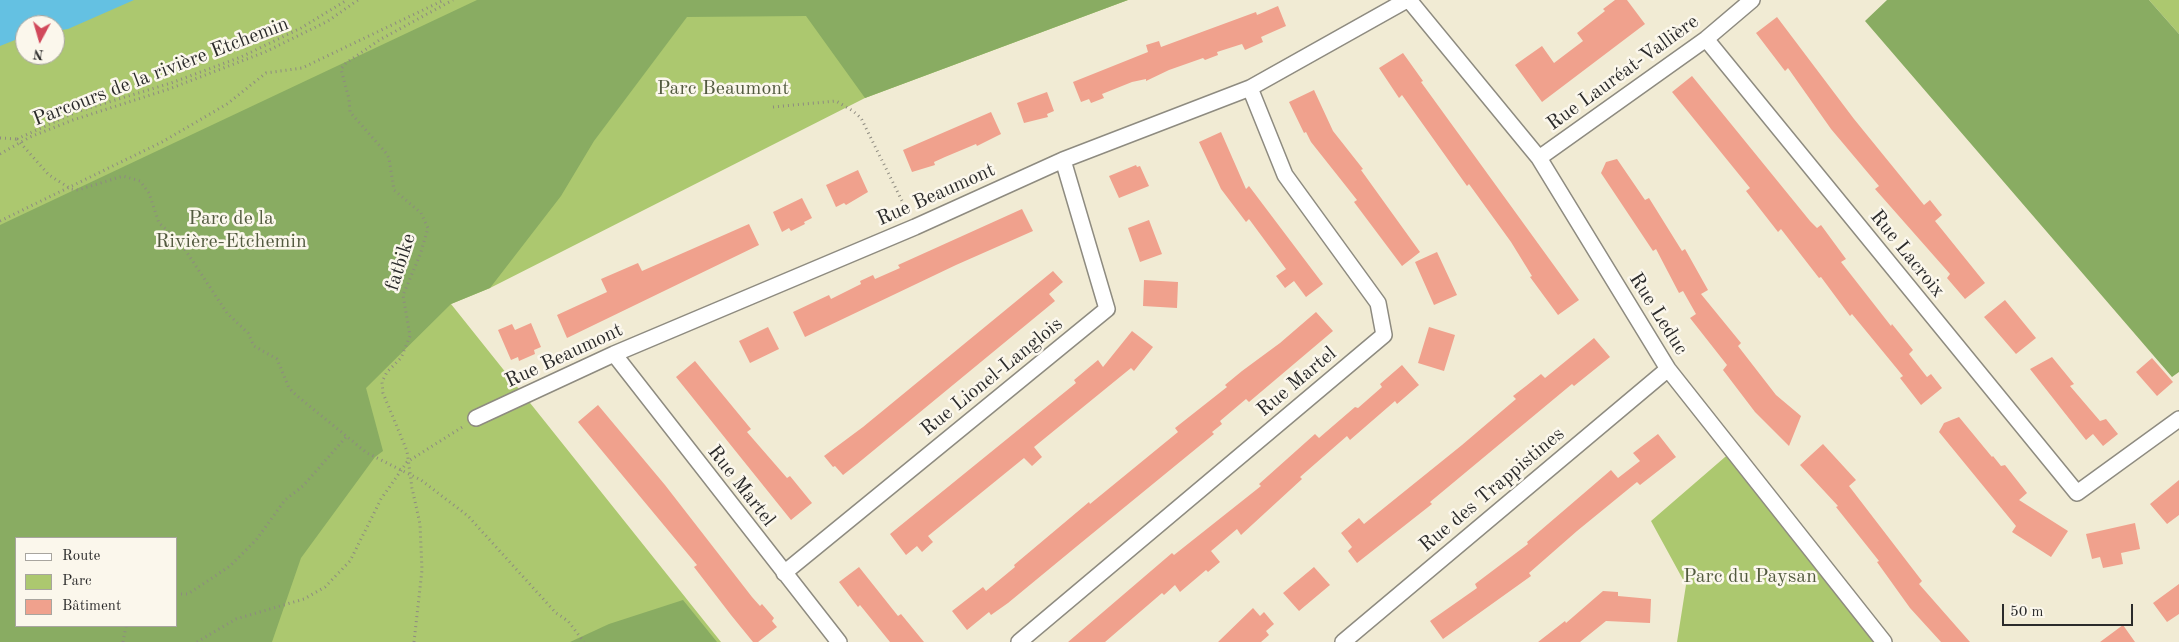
<!DOCTYPE html>
<meta charset="utf-8">
<style>
body{margin:0}
#map{position:relative;width:2179px;height:642px;overflow:hidden;background:#f1ebd4;font-family:"Old Standard TT",serif}
canvas{display:block}
.legend{position:absolute;left:15px;top:537px;width:162px;height:90px;box-sizing:border-box;background:#fbf7ec;border:1px solid #a8a59f;margin:0;padding:6px 9px;list-style:none;font-size:15px;color:#2b2b2b}
.legend li{display:flex;align-items:center;gap:10px;height:25px}
.legend b{width:25px;border:1px solid #a8a59f}
.north{position:absolute;left:15px;top:15px;width:50px;height:50px;box-sizing:border-box;background:#fbf7ec;border:1px solid #a8a59f;border-radius:50%;rotate:186deg;font-size:14px;font-weight:700;line-height:20px;text-align:center;color:#2b2b2b}
.north::after{content:'';display:block;margin:auto;width:18px;height:22px;background:#d1495b;clip-path:polygon(50% 0,100% 100%,50% 72%,0 100%)}
.scale{position:absolute;left:2002px;top:604px;width:131px;height:22px;box-sizing:border-box;border:2px solid #2b2b2b;border-top:0;padding-left:6px;font-size:15px;line-height:18px;white-space:nowrap;color:#2b2b2b;-webkit-text-stroke:4px #fbf7ec;paint-order:stroke}
</style>
<div id="map">
<canvas width="2179" height="642"></canvas>
<ul class="legend">
<li><b style="height:6px;background:#fff"></b>Route</li>
<li><b style="height:14px;background:#acc86f"></b>Parc</li>
<li><b style="height:14px;background:#f0a18d"></b>Bâtiment</li>
</ul>
<div class="north">N</div>
<div class="scale">50 m</div>
</div>
<script>
const g = document.querySelector('canvas').getContext('2d');
g.lineJoin = 'round';
function paint(path, color) {
  g.fillStyle = color;
  g.fill(path, 'evenodd');
}
function toPath(rows) {
  const path = new Path2D();
  for (const r of rows) {
    path.moveTo(r[0], r[1]);
    for (let i = 2; i < r.length; i += 2) path.lineTo(r[i], r[i + 1]);
  }
  return path;
}
function strokePath(path, color, width, dash) {
  g.strokeStyle = color;
  g.lineWidth = width;
  g.lineCap = dash ? 'butt' : 'round';
  g.setLineDash(dash || []);
  g.stroke(path);
}
function write(font, color, halo, rows, align = 'center') {
  g.font = font + ' "Old Standard TT",serif';
  g.lineWidth = 5;
  g.setLineDash([]);
  g.textBaseline = 'middle';
  g.strokeStyle = halo;
  g.fillStyle = color;
  for (const [text, x, y, turn = 0] of rows) {
    g.save();
    g.translate(x, y);
    g.rotate((+turn || 0) * Math.PI / 180);
    g.textAlign = isNaN(turn) ? turn : align;
    if (halo) g.strokeText(text, 0, 0);
    g.fillText(text, 0, 0);
    g.restore();
  }
}
paint(toPath([
 [0,0,1128,0,865,98,490,288,451,304,721,642,0,642],
 [25,25,55,25,55,55,25,55],
 [16,538,176,538,176,626,16,626],
 [2149,0,2179,0,2179,34],
 [1732,451,1884,642,1677,642,1686,585,1651,521]
]), '#acc86f');
paint(toPath([
 [477,0,1128,0,865,98,806,16,687,17,594,141,561,196,490,288,451,304,366,388,383,451,375,457,301,558,272,642,0,642,0,225],
 [176,538,176,626,16,626,16,538],
 [1887,0,2149,0,2179,34,2179,372,2172,377,1865,21],
 [683,600,717,642,570,642,609,624]
]), '#89ac62');
paint(toPath([
 [0,0,134,0,68,29,55,31,55,25,25,25,25,36,0,46]
]), '#64c1e2');
paint(toPath([
 [1615,0,1627,0,1645,24,1542,102,1515,65,1542,46,1554,63,1583,41,1577,33,1605,11,1603,9],
 [1278,6,1286,26,1261,37,1263,42,1245,50,1242,44,1217,52,1218,55,1205,60,1203,58,1169,70,1146,81,1146,79,1132,82,1102,94,1104,98,1091,103,1089,99,1081,102,1073,82,1148,52,1146,45,1159,41,1161,47,1256,12,1257,15],
 [1777,17,1854,119,1924,205,1930,200,1942,215,1935,221,1985,283,1965,299,1947,278,1950,274,1875,189,1879,186,1831,129,1788,68,1785,71,1756,33],
 [1403,53,1423,81,1421,82,1579,300,1558,315,1530,277,1532,276,1511,242,1469,184,1467,186,1402,95,1399,98,1379,68],
 [1692,76,1810,221,1817,228,1821,225,1846,259,1841,262,1891,326,1892,324,1913,350,1909,354,1927,377,1931,374,1942,388,1921,405,1900,378,1903,376,1852,314,1850,316,1821,277,1819,278,1781,229,1778,232,1746,191,1750,188,1672,92],
 [1314,90,1333,131,1363,169,1361,170,1420,252,1402,266,1354,202,1357,200,1311,142,1306,132,1304,133,1289,102],
 [1047,92,1054,111,1047,114,1048,117,1024,123,1017,103],
 [991,112,1001,134,977,146,976,144,945,157,934,162,935,165,912,172,903,150],
 [1221,132,1246,189,1249,186,1323,284,1306,297,1294,281,1285,288,1276,276,1286,269,1249,219,1246,222,1221,189,1199,142],
 [1617,159,1645,200,1649,198,1682,251,1685,249,1708,290,1701,294,1741,343,1738,346,1776,395,1801,416,1789,446,1755,412,1723,370,1727,365,1690,318,1696,314,1683,291,1679,293,1656,249,1653,251,1601,173,1606,162],
 [1136,165,1137,167,1140,166,1149,186,1119,198,1109,176],
 [858,170,868,192,846,205,844,203,836,207,826,185],
 [802,198,812,218,804,222,805,224,791,231,789,228,782,232,773,212],
 [1022,209,1033,231,956,265,805,337,793,312,829,295,831,299,861,284,860,281,873,275,875,279,900,268,898,265],
 [1149,220,1162,254,1140,262,1128,228],
 [749,224,759,245,567,338,557,315,607,292,601,279,638,263,642,271],
 [1437,252,1457,295,1434,305,1415,262],
 [1053,271,1063,282,1049,294,1055,301,857,464,843,475,835,466,833,467,824,456,863,427],
 [1144,280,1178,282,1177,308,1143,306],
 [2005,300,2036,338,2016,354,1984,317],
 [1316,312,1333,331,1249,402,1246,399,1220,421,1222,424,1212,432,1214,434,1082,542,1008,603,991,615,989,612,967,630,952,611,983,587,986,591,1015,567,1014,565,1089,502,1090,504,1178,432,1175,428,1227,387,1225,385,1242,371,1280,343],
 [531,323,541,347,534,350,535,354,519,361,518,357,511,360,498,330,512,324,515,330],
 [768,327,779,349,750,363,739,341],
 [1429,327,1455,335,1444,371,1418,363],
 [1132,331,1153,347,1134,371,1131,368,1034,447,1042,457,1032,466,1024,458,928,536,933,542,922,552,917,546,906,555,890,534,1076,383,1074,380,1098,360,1103,367],
 [1594,338,1610,357,1574,386,1572,384,1430,502,1432,504,1357,563,1348,551,1352,547,1341,533,1359,518,1364,524,1462,445,1516,399,1513,396,1526,386,1541,374,1545,378],
 [2052,357,2074,384,2070,386,2100,421,2106,419,2118,434,2103,446,2093,434,2086,440,2030,369],
 [2152,358,2173,382,2157,396,2136,372],
 [695,361,751,429,747,432,787,478,790,476,812,503,791,520,676,377],
 [1402,365,1419,385,1397,404,1395,401,1350,440,1347,436,1300,477,1302,479,1241,535,1237,529,1211,551,1220,562,1208,572,1206,570,1180,592,1175,585,1164,595,1162,593,1105,642,1068,642,1172,553,1174,555,1261,486,1259,484,1315,434,1319,438,1355,407,1358,408,1382,387,1380,384],
 [598,405,665,485,752,597,760,606,762,604,774,618,772,621,777,627,758,642,753,642,731,615,694,567,697,565,578,422],
 [1959,417,1992,457,1993,456,2001,466,2005,465,2027,493,2019,500,2068,531,2051,557,2012,532,2016,526,1939,432,1944,423],
 [1658,434,1676,457,1640,485,1637,482,1577,531,1529,573,1531,576,1443,639,1430,621,1477,588,1475,584,1528,544,1527,542,1611,470,1618,478,1640,461,1633,453],
 [1823,444,1856,480,1849,486,1922,581,1919,584,1970,642,1941,642,1910,608,1877,562,1879,561,1836,507,1838,506,1800,465],
 [2179,480,2179,515,2167,524,2150,504],
 [2135,523,2140,549,2121,553,2123,564,2103,568,2100,557,2092,559,2086,534],
 [859,567,898,616,901,614,924,642,890,642,860,605,858,607,839,582],
 [1314,567,1330,585,1299,611,1283,593],
 [2179,584,2179,614,2167,622,2153,603],
 [1603,591,1618,592,1618,596,1651,599,1650,623,1606,621,1580,642,1538,642,1565,621,1566,623],
 [1253,608,1260,616,1264,612,1274,624,1266,631,1269,635,1261,642,1218,642],
 [2123,625,2135,642,2100,642]
]), '#f0a18d');
const street = toPath([
 [1409,0,1539,158,1668,369,1884,642],
 [1706,39,2077,493,2179,419],
 [1539,158,1706,39,1752,0],
 [614,354,839,642],
 [476,418,614,354,915,227,1063,160,1250,88,1407,0],
 [784,573,1107,309,1063,160],
 [1019,642,1384,335,1378,303,1285,175,1250,88],
 [1343,642,1668,369]
]);
strokePath(street, '#8e8b80', 18);
strokePath(toPath([
 [773,107,836,101,853,111,861,118,908,213],
 [0,138,17,139],
 [17,139,49,175,71,189,78,190,123,176,140,181,149,193,159,223,180,242,227,313,248,333,254,346,277,359,289,388,296,395,367,453,421,480,468,516,556,613,568,621,584,642],
 [17,139,76,112,171,83,241,57,301,28,347,0],
 [0,154,30,137,73,120,169,89,265,52,328,21,358,0],
 [0,221,162,142,227,104,266,73,302,68,444,0],
 [176,594,188,594,230,566,256,540,285,500,303,486,347,436],
 [123,642,126,626],
 [197,642,236,619,304,599,325,587,350,561,381,499,407,462,464,426],
 [414,642,422,570,420,524,412,488,407,451,383,393,382,382,387,372,401,358,410,336,403,295,420,255,428,228,421,213,394,190,389,158,386,153,350,112,349,99,341,69,346,63,381,39,453,0]
]), '#8e8b80', 3, [1, 4]);
strokePath(street, '#fff', 15);
write('20px', '#2b2b2b', '#fbf7ec', [
 ["Parcours de la rivière Etchemin",161,72,-21],
 ["Rue Lauréat-Vallière",1623,73,-36],
 ["Rue Beaumont",936,195,-24],
 ["Rue Lacroix",1907,254,51],
 ["fatbike",401,262,-72],
 ["Rue Leduc",1658,314,58],
 ["Rue Beaumont",564,356,-25],
 ["Rue Lionel-Langlois",992,377,-39],
 ["Rue Martel",1297,382,-40],
 ["Rue Martel",741,486,52],
 ["Rue des Trappistines",1492,490,-40]
]);
write('20px', '#525a3f', '#fbf7ec', [
 ["Parc Beaumont",723,89],
 ["Parc de la",231,219],
 ["Rivière-Etchemin",231,242],
 ["Parc du Paysan",1750,577]
]);
</script>
